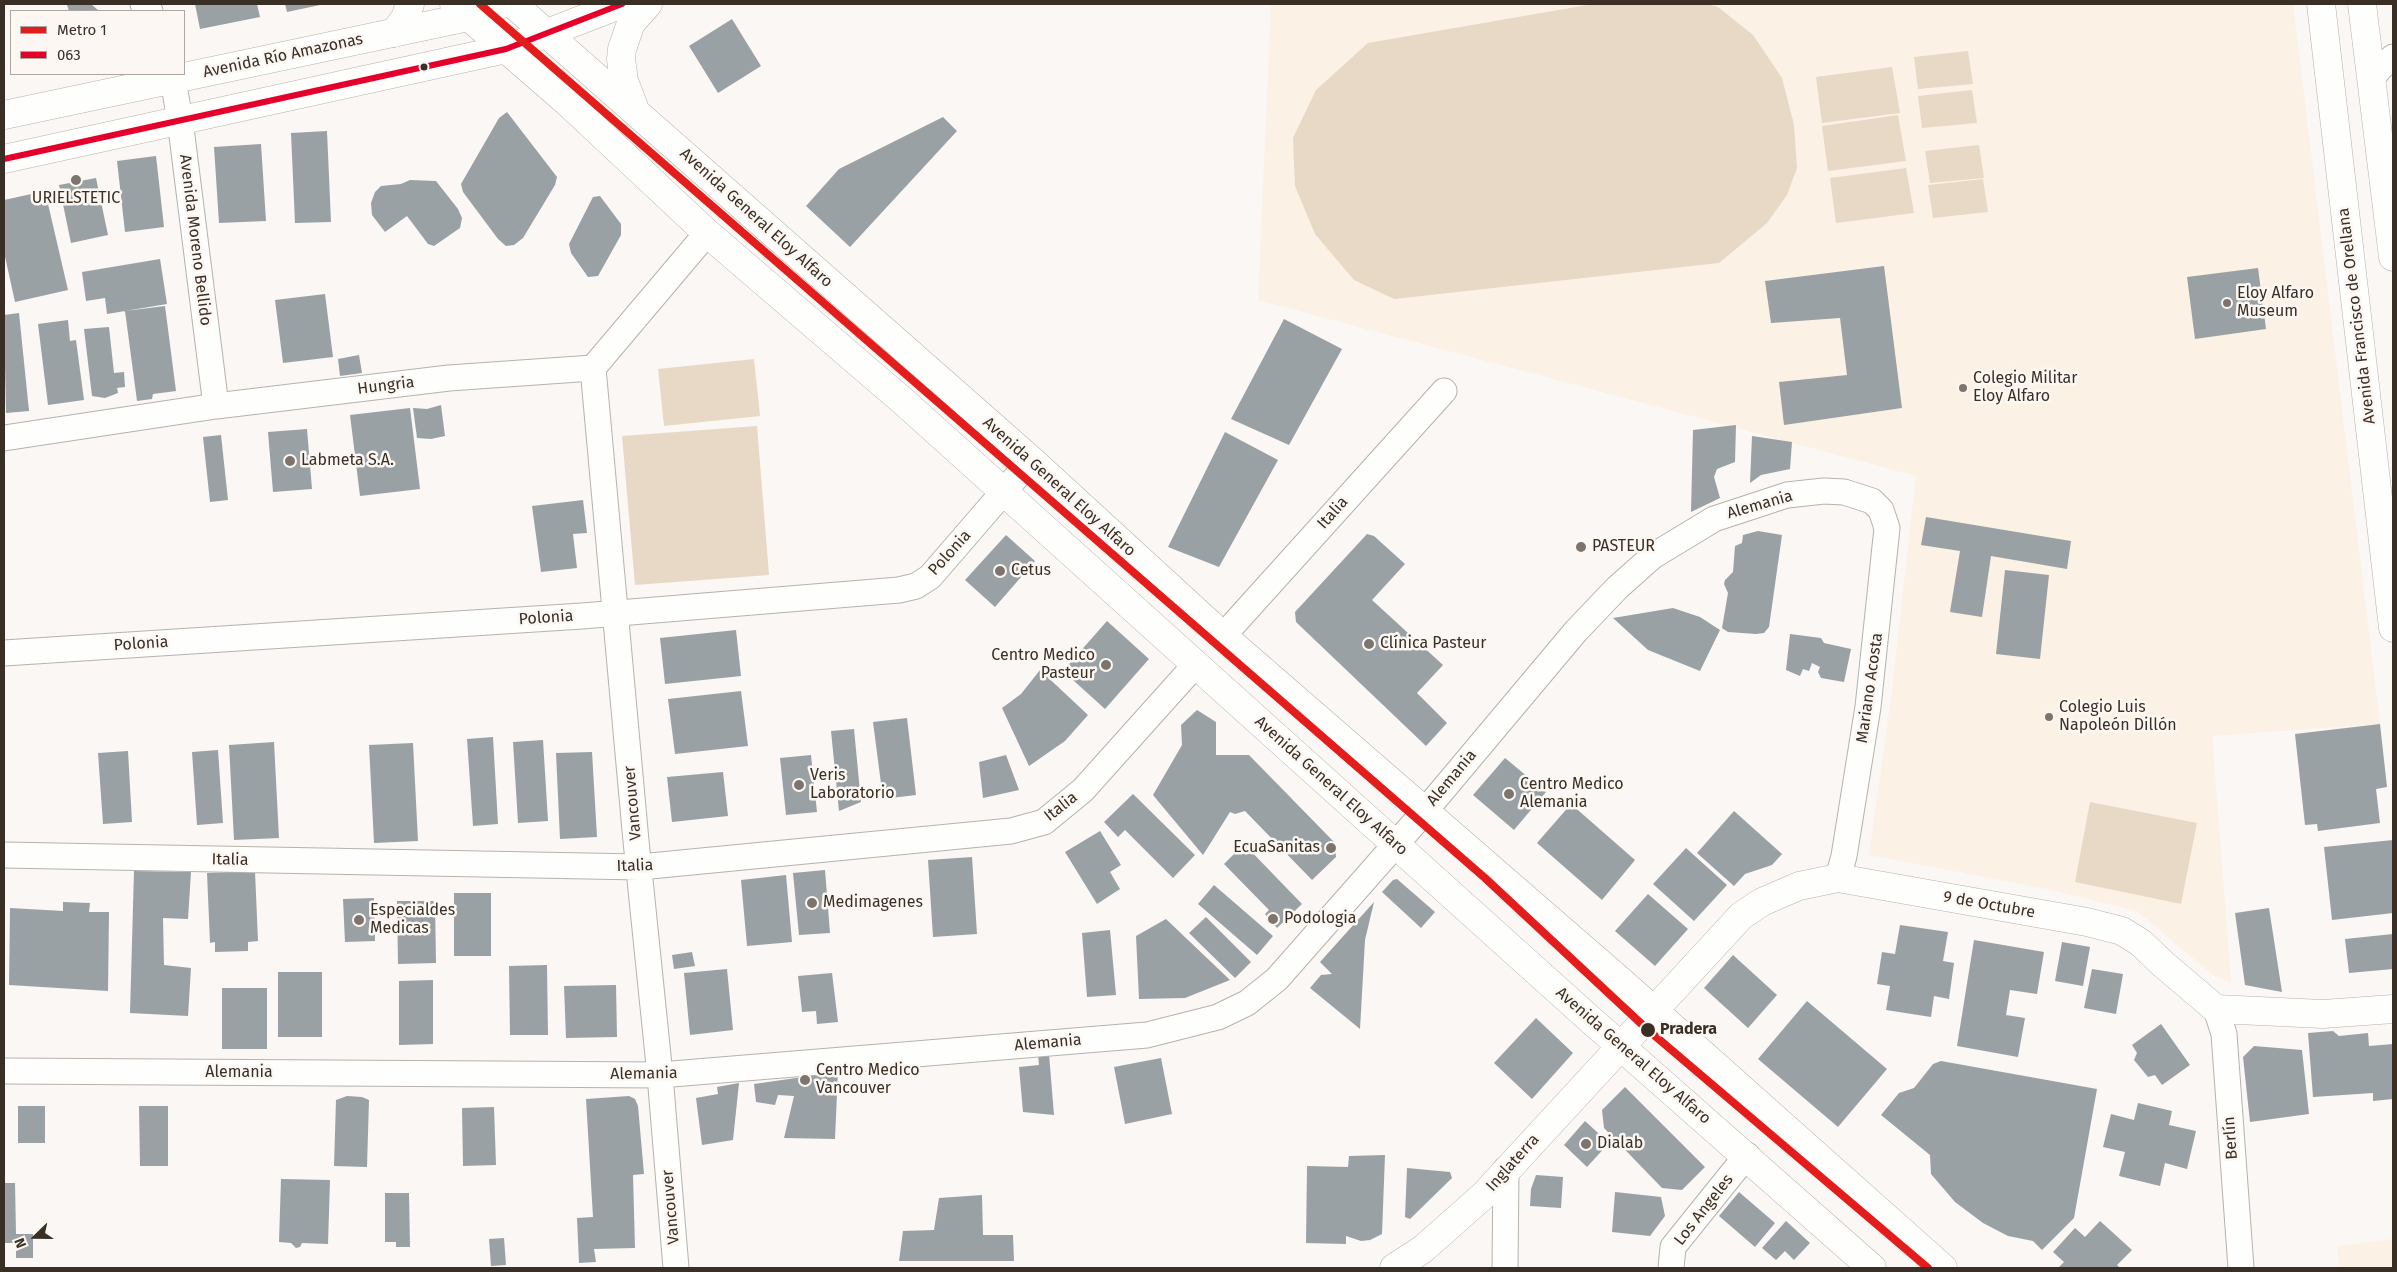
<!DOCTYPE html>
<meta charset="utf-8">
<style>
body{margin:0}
#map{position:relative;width:2397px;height:1272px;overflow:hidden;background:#faf7f4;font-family:"Fira Sans",sans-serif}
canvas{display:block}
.frame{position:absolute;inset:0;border:5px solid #392f25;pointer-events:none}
.legend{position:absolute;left:10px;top:10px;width:175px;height:65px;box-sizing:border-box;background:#fcf7f2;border:1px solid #aea7a0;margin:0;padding:6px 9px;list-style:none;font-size:15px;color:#392f25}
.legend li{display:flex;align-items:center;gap:10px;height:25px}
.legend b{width:25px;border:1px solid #aea7a0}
.north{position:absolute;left:10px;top:1212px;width:50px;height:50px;-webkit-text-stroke:4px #fcf7f2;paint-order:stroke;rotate:248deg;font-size:14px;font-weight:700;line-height:20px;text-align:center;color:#392f25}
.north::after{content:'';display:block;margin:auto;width:18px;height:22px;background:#392f25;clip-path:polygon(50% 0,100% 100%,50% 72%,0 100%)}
</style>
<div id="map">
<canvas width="2397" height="1272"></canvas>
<div class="frame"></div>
<ul class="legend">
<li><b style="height:6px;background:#e31d1b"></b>Metro 1</li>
<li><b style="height:6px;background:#e4002b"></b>063</li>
</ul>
<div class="north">N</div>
</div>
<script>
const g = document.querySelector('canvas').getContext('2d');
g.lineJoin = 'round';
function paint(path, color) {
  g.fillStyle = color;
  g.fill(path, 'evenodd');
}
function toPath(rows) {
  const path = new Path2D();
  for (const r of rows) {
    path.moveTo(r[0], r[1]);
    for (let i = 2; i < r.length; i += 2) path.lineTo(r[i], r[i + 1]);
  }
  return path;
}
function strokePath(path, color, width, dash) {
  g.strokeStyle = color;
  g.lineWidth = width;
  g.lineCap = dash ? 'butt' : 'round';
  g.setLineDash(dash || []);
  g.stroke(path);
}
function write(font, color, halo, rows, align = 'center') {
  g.font = font + ' "Fira Sans",sans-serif';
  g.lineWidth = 5;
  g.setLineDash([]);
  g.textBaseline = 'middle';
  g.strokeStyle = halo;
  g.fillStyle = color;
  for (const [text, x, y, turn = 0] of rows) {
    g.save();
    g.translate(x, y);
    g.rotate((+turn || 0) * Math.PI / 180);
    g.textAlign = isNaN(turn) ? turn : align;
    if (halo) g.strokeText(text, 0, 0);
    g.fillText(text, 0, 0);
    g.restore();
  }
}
paint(toPath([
 [1271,4,2293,4,2380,724,2212,736,2231,982,2214,976,2137,911,2047,889,1869,855,1891,699,1916,476,1258,300],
 [2393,1239,2393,1268,2340,1268,2337,1246]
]), '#fcf1e5');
paint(toPath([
 [1593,4,1708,4,1718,7,1753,35,1782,78,1794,125,1797,168,1787,195,1767,223,1719,263,1394,299,1354,280,1315,234,1295,186,1293,138,1316,90,1368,43],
 [1968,51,1973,84,1918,89,1914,57],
 [1892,67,1900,113,1822,123,1816,77],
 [1972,90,1977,123,1922,128,1918,96],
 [1898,115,1906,161,1828,171,1822,126],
 [1979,145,1984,178,1930,183,1925,151],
 [1906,168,1914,213,1836,223,1830,178],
 [1983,179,1988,212,1933,218,1928,185],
 [754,359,760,416,664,426,658,369],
 [757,426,769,575,635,585,622,436],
 [2090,802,2197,823,2181,904,2075,882]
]), '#e8d9c7');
paint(toPath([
 [72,4,91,4,99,11,69,11,67,5],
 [195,4,257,4,260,17,200,29],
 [285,4,320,4,320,5,287,12],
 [732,19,761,66,718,93,689,46],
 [507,112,557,177,555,185,523,238,514,245,506,246,498,239,463,192,461,184,499,118],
 [943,117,957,131,850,247,806,206,839,169],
 [327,131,331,222,295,223,291,133],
 [261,144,266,221,219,223,214,147],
 [156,156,164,227,125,232,117,161],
 [96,178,108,235,71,243,59,185],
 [410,180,436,181,458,209,462,218,460,228,434,246,428,244,407,216,385,232,372,215,371,203,375,192,381,186,401,184],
 [45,191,68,290,15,302,4,252,4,200],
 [600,196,621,224,621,235,598,276,588,277,571,253,569,244,593,197],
 [160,259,167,304,107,314,105,298,86,301,82,272],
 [1884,266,1902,408,1784,425,1779,382,1847,375,1840,318,1771,323,1765,281],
 [2258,268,2266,329,2195,339,2187,277],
 [325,294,333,357,283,363,275,300],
 [165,306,176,391,153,394,152,399,137,401,125,311],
 [19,313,29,411,6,413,4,315],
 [1284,319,1342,349,1289,445,1231,419],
 [68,320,70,341,76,340,84,400,48,405,38,324],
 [109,327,114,373,124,372,125,387,117,388,118,393,105,398,92,396,84,329],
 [359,355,362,373,340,376,338,359],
 [441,405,445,436,431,439,417,438,413,408,427,409],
 [410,408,420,489,360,496,350,415],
 [1736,425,1735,462,1717,469,1714,477,1720,498,1691,512,1693,430],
 [307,429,312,489,273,492,268,432],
 [1225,432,1278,460,1219,567,1168,547],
 [221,435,228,500,210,502,203,437],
 [1752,436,1792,442,1790,469,1761,475,1750,483],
 [583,500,587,533,573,534,577,568,541,572,532,506],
 [1926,517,2071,541,2067,569,1991,556,1982,617,1950,612,1960,551,1921,545],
 [1758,531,1782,535,1769,627,1764,633,1756,634,1728,632,1722,628,1728,593,1724,584,1725,580,1733,572,1735,546,1742,543,1743,535],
 [1367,534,1374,536,1405,564,1372,600,1443,665,1417,693,1447,723,1426,746,1296,622,1295,612],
 [1006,535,1035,561,995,607,965,580],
 [2005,570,2049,575,2040,659,1996,654],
 [1673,608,1700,617,1720,630,1700,671,1648,650,1613,618],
 [1107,621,1149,659,1105,709,1063,671],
 [736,630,741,676,665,684,660,638],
 [1790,634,1821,638,1824,643,1851,649,1844,682,1821,678,1818,672,1820,667,1812,663,1809,671,1803,669,1800,676,1786,670],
 [1040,670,1088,715,1065,741,1029,766,1002,708,1021,694],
 [741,691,748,746,675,754,668,699],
 [1197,710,1216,722,1216,755,1249,755,1335,843,1336,857,1312,880,1245,811,1235,814,1230,812,1203,855,1153,795,1182,745,1181,725],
 [907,718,916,795,883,799,873,722],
 [2380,724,2387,787,2376,789,2380,823,2318,831,2317,824,2305,825,2295,734],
 [854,729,861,802,839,811,831,731],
 [493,737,498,824,473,826,467,739],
 [543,740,548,821,518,823,513,742],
 [274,742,279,838,234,840,229,745],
 [413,743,418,841,374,843,369,745],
 [218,750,223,823,197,825,192,752],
 [128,751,132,822,103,824,98,753],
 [592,752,597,837,560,839,556,753],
 [811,755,817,812,786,815,780,758],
 [1006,755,1019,790,983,798,979,762],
 [1505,758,1546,792,1514,830,1473,795],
 [723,772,728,816,672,822,667,777],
 [1133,794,1195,855,1173,878,1125,830,1118,837,1104,822],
 [1571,804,1635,860,1602,900,1537,843],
 [1734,811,1782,854,1772,865,1745,874,1734,886,1697,853],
 [1100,831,1121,865,1110,872,1120,889,1097,904,1065,852],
 [2393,840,2393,913,2332,920,2324,847],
 [1244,844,1302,904,1277,928,1265,914,1269,910,1224,864],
 [1686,848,1727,885,1694,921,1653,884],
 [972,857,977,934,933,937,928,860],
 [825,870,830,933,799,935,793,873],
 [134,871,191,872,188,919,163,918,164,965,191,968,188,1016,130,1013],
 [255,871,258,941,248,942,248,951,215,952,215,942,210,943,207,873],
 [786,875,792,942,747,946,741,880],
 [1397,879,1435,912,1421,928,1382,892,1393,880],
 [1214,885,1273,936,1257,955,1198,904],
 [454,893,491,893,491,956,454,956],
 [1648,894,1688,929,1655,966,1615,931],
 [374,898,375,941,345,942,343,899],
 [397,901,435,901,436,963,398,964],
 [63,902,90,903,89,912,109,912,108,991,9,985,10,908,63,911],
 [1374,902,1365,940,1360,1029,1310,988,1321,975,1332,974,1320,962],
 [2269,908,2282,992,2245,985,2235,913],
 [1206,917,1251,962,1235,978,1189,933],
 [1166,919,1230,980,1185,998,1139,999,1136,936],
 [1900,925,1948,932,1943,961,1954,963,1949,999,1934,996,1931,1017,1886,1010,1890,986,1877,984,1882,952,1895,954],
 [1110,930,1116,995,1087,997,1082,933],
 [2393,934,2393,969,2349,973,2345,939],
 [1974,940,2044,952,2037,994,2010,990,2006,1015,2025,1018,2018,1057,1957,1046],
 [2062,942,2090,947,2083,986,2055,981],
 [692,952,695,966,674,969,672,955],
 [1733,955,1777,995,1748,1028,1704,988],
 [547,965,548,1035,510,1035,509,966],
 [727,969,733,1030,690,1035,684,973],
 [2092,969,2123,974,2116,1014,2084,1008],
 [278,972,322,972,322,1037,278,1037],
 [832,973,838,1022,817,1024,816,1011,802,1012,798,976],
 [433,980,433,1044,399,1045,399,981],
 [616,985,617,1037,566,1038,564,986],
 [222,988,267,988,267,1049,222,1049],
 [1807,1001,1887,1069,1838,1127,1758,1059],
 [1536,1018,1573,1053,1532,1099,1494,1063],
 [2161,1024,2190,1065,2162,1085,2155,1075,2148,1077,2134,1060,2137,1053,2132,1045],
 [2333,1031,2339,1036,2368,1033,2369,1046,2393,1044,2393,1099,2373,1101,2373,1093,2313,1097,2308,1033],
 [2254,1046,2302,1050,2309,1114,2250,1122,2243,1057],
 [1049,1054,1054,1115,1023,1112,1019,1067,1039,1065,1038,1055],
 [1161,1058,1172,1114,1125,1124,1114,1067],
 [1941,1061,2097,1089,2074,1218,2042,1250,2033,1241,2008,1236,1983,1223,1955,1202,1931,1174,1930,1155,1881,1115,1899,1093,1914,1088,1933,1064],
 [838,1072,835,1139,784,1138,794,1096,778,1095,775,1105,756,1102,754,1084],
 [739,1083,733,1140,702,1145,696,1098,718,1094,717,1087],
 [1625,1087,1705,1167,1682,1190,1662,1188,1604,1128,1602,1110],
 [347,1096,362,1097,369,1100,367,1167,334,1166,336,1100],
 [629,1096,635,1099,638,1106,644,1174,633,1175,635,1248,594,1249,596,1262,579,1263,577,1218,593,1217,586,1099],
 [2138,1103,2172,1111,2169,1125,2196,1131,2187,1169,2165,1163,2160,1186,2119,1176,2125,1152,2103,1147,2111,1114,2134,1120],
 [18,1106,45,1106,45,1143,18,1143],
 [139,1106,168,1106,168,1166,140,1166],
 [494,1107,496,1165,463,1166,462,1108],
 [1585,1121,1609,1143,1587,1167,1564,1145],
 [1385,1155,1382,1234,1370,1240,1361,1241,1346,1236,1346,1244,1306,1243,1307,1166,1348,1167,1349,1156],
 [1407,1168,1450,1172,1452,1178,1410,1219,1405,1217],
 [1536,1175,1563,1177,1561,1208,1530,1206,1531,1189],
 [281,1179,330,1180,328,1244,302,1243,300,1247,296,1248,291,1243,279,1242],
 [4,1183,15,1183,16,1234,33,1234,33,1258,16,1258,16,1243,4,1243],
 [1615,1192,1661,1197,1665,1216,1650,1236,1612,1232],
 [1739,1192,1775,1223,1755,1247,1719,1216],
 [385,1193,409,1193,410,1247,396,1247,396,1242,385,1242],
 [982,1195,983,1235,1013,1235,1014,1261,899,1261,903,1231,934,1230,939,1198],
 [1786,1221,1810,1243,1794,1260,1785,1251,1776,1260,1762,1248],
 [2100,1221,2132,1250,2117,1265,2120,1268,2058,1268,2064,1262,2053,1252,2075,1228,2085,1237],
 [504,1238,506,1265,491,1266,489,1239]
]), '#99a1a5');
const minor = toPath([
 [143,4,150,11],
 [172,74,180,120,216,406],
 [2371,80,2380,68,2393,57],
 [593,368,636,841,660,1075,676,1268],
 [4,438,216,406,449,378,593,368,707,233],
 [1223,636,1444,391],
 [4,653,582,616,899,590,916,586,930,577,1031,460],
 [4,855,640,867,1011,831,1044,822,1083,790,1196,664],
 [2216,1009,2224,1034,2241,1268],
 [4,1071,660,1075,1147,1035,1218,1017,1247,1003,1277,979,1425,811,1576,631,1617,588,1653,556,1714,519,1787,495,1824,491,1844,492,1872,501,1881,510,1887,528,1868,707,1844,856,1838,878],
 [1505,1268,1506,1169],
 [1671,1268,1673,1247,1747,1155]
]);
const tertiary = toPath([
 [1394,1268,1423,1249,1484,1195,1741,916,1762,902,1799,886,1838,878,2087,922,2122,931,2141,943,2163,964,2216,1009,2323,1014,2393,1009]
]);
const secondary = toPath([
 [2321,4,2393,628],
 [2362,4,2393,257],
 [4,115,468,17,502,4],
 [4,159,506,49,622,4]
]);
const primary = toPath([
 [454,4,567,102,707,233,904,402,1593,1022,1872,1268],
 [513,4,1031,460,1223,636,1624,984,1943,1268],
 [394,33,405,18,410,4],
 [634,107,624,81,621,59,622,49,631,23,648,4]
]);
strokePath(minor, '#b7b2ab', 27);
strokePath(tertiary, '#b7b2ab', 29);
strokePath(secondary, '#b7b2ab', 29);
strokePath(primary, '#b7b2ab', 29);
strokePath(minor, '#fefefd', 25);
strokePath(tertiary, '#fefefd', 28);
strokePath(secondary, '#fefefd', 28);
strokePath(primary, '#fefefd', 28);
strokePath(toPath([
 [4,159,506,49,622,4]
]), '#e4002b', 6);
strokePath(toPath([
 [480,4,1485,878,1648,1030,1928,1268]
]), '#e31d1b', 8);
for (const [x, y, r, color] of [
 [424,67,4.5,"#392f25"],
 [76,180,6,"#7d756d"],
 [2227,303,5,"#7d756d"],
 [1963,388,5,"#7d756d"],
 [290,461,6,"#7d756d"],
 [1581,547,6,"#7d756d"],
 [1000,571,6,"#7d756d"],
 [1369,644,6,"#7d756d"],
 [1106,665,6,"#7d756d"],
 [2049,717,5,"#7d756d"],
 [799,785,6,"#7d756d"],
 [1509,794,6,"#7d756d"],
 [1331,848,6,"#7d756d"],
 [812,903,6,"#7d756d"],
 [1273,919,6,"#7d756d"],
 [359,920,6,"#7d756d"],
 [1648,1030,8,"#392f25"],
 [805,1080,6,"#7d756d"],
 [1586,1144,6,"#7d756d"]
]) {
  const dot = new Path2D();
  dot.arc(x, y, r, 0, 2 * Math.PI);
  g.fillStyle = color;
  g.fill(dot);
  strokePath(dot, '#fcf7f2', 2);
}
write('16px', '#392f25', '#fcf7f2', [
 ["Avenida Río Amazonas",283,56,-12],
 ["Avenida General Eloy Alfaro",756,218,42],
 ["Avenida Moreno Bellido",195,240,83],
 ["Avenida Francisco de Orellana",2357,316,-97],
 ["Hungria",386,386,-7],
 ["Avenida General Eloy Alfaro",1059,487,42],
 ["Alemania",1760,505,-16],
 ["Italia",1333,513,-48],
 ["Polonia",950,553,-48],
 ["Polonia",546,618,-4],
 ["Polonia",141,644,-4],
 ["Mariano Acosta",1870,688,-82],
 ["Alemania",1452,778,-50],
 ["Avenida General Eloy Alfaro",1331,786,42],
 ["Vancouver",633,803,-95],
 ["Italia",1061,807,-38],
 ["Italia",230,860,1],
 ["Italia",635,866,-2],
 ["9 de Octubre",1989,905,10],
 ["Alemania",1048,1043,-5],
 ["Avenida General Eloy Alfaro",1633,1056,41],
 ["Alemania",239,1073],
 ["Alemania",644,1074,-1],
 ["Berlín",2231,1138,-94],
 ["Inglaterra",1513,1163,-48],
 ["Vancouver",671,1207,-95],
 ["Los Angeles",1704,1210,-52]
]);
write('16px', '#392f25', '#fcf7f2', [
 ["URIELSTETIC",76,199,"center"],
 ["Eloy Alfaro",2237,294],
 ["Museum",2237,312],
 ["Colegio Militar",1973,379],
 ["Eloy Alfaro",1973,397],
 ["Labmeta S.A.",301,461],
 ["PASTEUR",1592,547],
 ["Cetus",1011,571],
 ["Clínica Pasteur",1380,644],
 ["Centro Medico",1095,656,"right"],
 ["Pasteur",1095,674,"right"],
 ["Colegio Luis",2059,708],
 ["Napoleón Dillón",2059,726],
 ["Veris",810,776],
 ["Laboratorio",810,794],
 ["Centro Medico",1520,785],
 ["Alemania",1520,803],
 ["EcuaSanitas",1320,848,"right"],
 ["Medimagenes",823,903],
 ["Especialdes",370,911],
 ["Medicas",370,929],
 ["Podologia",1284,919],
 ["Centro Medico",816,1071],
 ["Vancouver",816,1089],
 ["Dialab",1597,1144]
], 'left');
write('bold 16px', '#392f25', '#fcf7f2', [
 ["Pradera",1660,1030]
], 'left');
</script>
